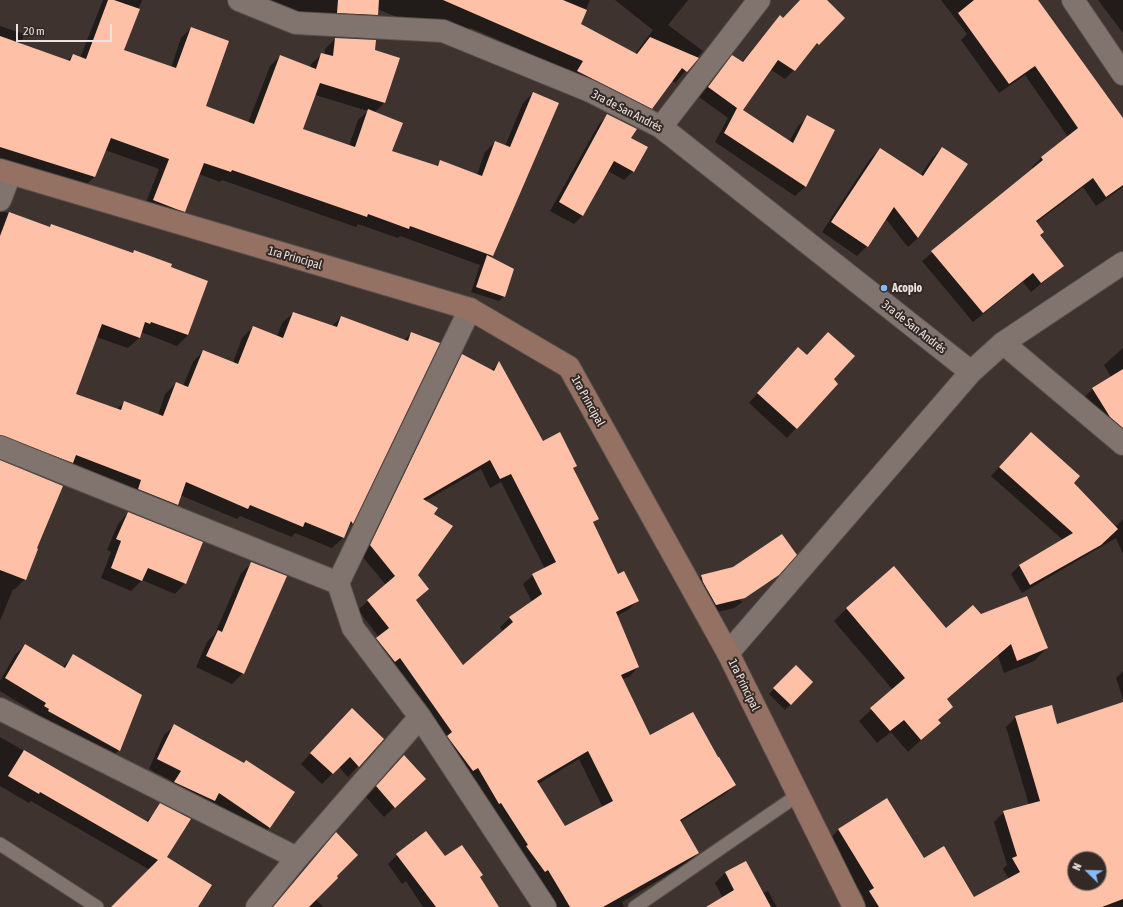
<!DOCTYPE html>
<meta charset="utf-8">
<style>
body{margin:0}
#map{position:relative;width:1123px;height:907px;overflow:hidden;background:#3e332f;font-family:"Asap Condensed",sans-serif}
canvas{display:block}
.north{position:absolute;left:1067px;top:851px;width:40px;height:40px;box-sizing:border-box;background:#342925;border:1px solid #7d7370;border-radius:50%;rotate:293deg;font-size:11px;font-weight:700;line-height:16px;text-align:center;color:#eae3e0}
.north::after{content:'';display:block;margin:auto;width:14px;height:18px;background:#84bcfb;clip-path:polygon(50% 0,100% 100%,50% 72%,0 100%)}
.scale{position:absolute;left:16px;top:24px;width:96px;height:18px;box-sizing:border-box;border:2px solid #eae3e0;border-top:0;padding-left:5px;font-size:12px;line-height:14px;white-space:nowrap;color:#eae3e0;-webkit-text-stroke:3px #342925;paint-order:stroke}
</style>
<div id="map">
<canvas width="1123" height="907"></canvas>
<div class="north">N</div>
<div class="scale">20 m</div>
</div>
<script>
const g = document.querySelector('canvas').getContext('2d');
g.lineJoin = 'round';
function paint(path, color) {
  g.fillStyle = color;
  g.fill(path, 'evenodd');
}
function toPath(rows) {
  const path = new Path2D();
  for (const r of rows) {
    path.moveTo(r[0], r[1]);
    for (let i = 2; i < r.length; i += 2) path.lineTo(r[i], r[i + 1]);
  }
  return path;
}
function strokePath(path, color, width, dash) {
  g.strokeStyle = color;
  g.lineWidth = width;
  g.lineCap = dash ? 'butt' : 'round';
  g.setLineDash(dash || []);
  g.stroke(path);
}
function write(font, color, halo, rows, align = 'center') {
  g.font = font + ' "Asap Condensed",sans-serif';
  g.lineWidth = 4;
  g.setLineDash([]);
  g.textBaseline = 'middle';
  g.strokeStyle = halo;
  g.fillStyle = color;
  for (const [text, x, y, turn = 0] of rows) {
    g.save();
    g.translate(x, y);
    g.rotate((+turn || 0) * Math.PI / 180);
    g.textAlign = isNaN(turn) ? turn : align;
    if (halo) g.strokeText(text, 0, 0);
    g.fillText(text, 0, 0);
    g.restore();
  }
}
paint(toPath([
 [103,0,142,0,123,50,171,68,181,38,191,28,205,107,248,123,270,66,280,56,310,68,311,64,322,54,325,55,325,49,335,39,398,59,384,103,374,113,391,151,435,167,441,161,477,175,485,152,495,142,505,146,523,103,533,93,557,103,490,258,504,296,499,301,471,292,480,265,400,236,398,238,358,224,356,227,222,180,220,182,199,174,184,211,174,221,143,210,159,169,105,150,94,177,84,187,0,159,0,26,24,34,21,44,67,61,73,55,80,58],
 [315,95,368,111,358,120,349,146,302,129],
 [249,0,590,0,580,24,635,54,653,30,615,0,688,0,668,25,703,51,675,83,672,80,652,108,640,119,572,72,471,28,462,36,422,27,377,9,377,14,366,26,327,14,278,9],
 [941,0,1037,0,1123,145,1123,187,1096,206,1083,187,1036,223,1039,235,1063,266,1031,292,1023,282,973,322,922,261,1033,169,1032,167,1041,158,1068,137,1025,75,999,93,961,40,967,34],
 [1098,0,1123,0,1123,33],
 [780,17,794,70,785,79,770,69,741,110,789,142,798,126,808,116,834,130,805,187,795,196,715,142,728,118,699,97,732,57,741,63],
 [608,115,630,138,633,171,624,180,608,171,583,215,574,224,550,211,599,124],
 [942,148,966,164,918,238,908,247,885,218,867,246,857,256,822,232,870,159,880,149,920,176,932,158],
 [0,212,5,212,131,254,134,251,169,267,207,281,188,335,177,346,141,332,139,338,128,348,96,337,75,395,117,409,125,402,158,415,165,394,176,383,183,386,193,362,203,351,233,363,242,338,253,327,277,337,282,323,293,313,332,326,341,317,404,340,411,333,438,343,352,523,347,528,343,538,332,548,295,533,292,537,240,516,237,519,180,495,177,505,166,515,0,448],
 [798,348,837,384,787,438,749,403],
 [1123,348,1123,428,1106,440,1078,403,1093,389,1111,377,1104,365],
 [462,355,491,371,499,363,542,442,575,466,573,469,597,519,593,523,617,576,637,601,628,610,617,616,638,667,629,677,622,679,650,736,717,759,735,785,725,794,680,822,698,853,689,862,622,902,624,907,555,907,367,648,379,637,358,610,386,585,361,555,453,364],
 [481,469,490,488,501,482,545,569,533,575,523,584,532,602,510,618,500,627,503,632,463,667,415,601,428,589,417,575,433,514,425,501],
 [579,759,603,808,565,827,538,784],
 [1022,442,1073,483,1115,527,1123,519,1123,554,1116,538,1022,593,1011,574,1019,566,1063,540,991,476],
 [0,461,35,549,25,579,14,590,13,589,0,621],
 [128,513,185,583,175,594,142,580,131,591,101,578,111,552,107,550,118,524],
 [252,563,286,577,243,673,232,684,196,667,207,642,215,634,241,573],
 [702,576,776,576,740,600,742,602,770,582,734,608,705,615,691,586],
 [847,608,946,629,981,615,1047,648,1034,661,1004,673,998,656,946,700,952,707,937,721,939,723,908,752,891,732,877,743,859,721,893,690,834,621],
 [25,645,62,668,73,656,141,696,119,750,109,760,34,718,36,713,0,691,0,681,15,655],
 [796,666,812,682,785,710,769,694],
 [1123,671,1123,699,1116,678],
 [1123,703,1123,907,863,907,860,901,864,898,829,840,838,830,886,800,923,860,974,899,1009,879,1003,869,1007,865,994,822,1004,812,1029,805,1006,727,1016,717,1057,726],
 [1075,859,1099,859,1099,883,1075,883],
 [341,720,383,739,348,777,339,767,322,784,301,764],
 [174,726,243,764,270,827,260,837,165,792,172,781,149,769,164,735],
 [0,737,146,822,161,805,166,857,197,907,113,907,150,870,31,801,29,803,0,786],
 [404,756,425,779,384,817,366,797],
 [336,834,335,876,316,899,323,907,273,907],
 [397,855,445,858,479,878,498,907,423,907,406,881,402,884,388,864],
 [746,862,763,893,768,891,777,907,708,907,723,898,715,883,725,873]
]), '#0007');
paint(toPath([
 [108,0,114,0,140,9,124,50,176,68,191,27,229,41,206,106,254,124,280,55,316,69,321,53,333,56,335,38,376,40,375,50,400,58,385,103,320,83,303,129,355,147,368,109,403,123,392,151,438,166,440,160,482,176,495,141,510,147,533,92,559,103,493,256,410,226,409,229,368,214,367,217,232,170,231,172,204,163,185,212,176,209,153,200,169,159,111,138,95,177,0,147,0,36,70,61,73,54,86,59],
 [338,0,379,0,378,15,337,13],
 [443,0,563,0,587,10,581,24,637,54,650,37,699,58,687,72,682,68,652,109,577,71,583,61],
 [800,0,827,0,845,18,819,45,817,43,795,71,778,60,743,110,793,143,807,115,835,130,806,187,724,133,737,108,708,87,732,55,743,62,780,15,783,18],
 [974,0,1038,0,1123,118,1123,185,1106,197,1093,178,1036,221,1044,232,1040,235,1064,266,1041,283,1033,273,983,313,931,251,1043,160,1041,157,1078,128,1035,66,1009,84,958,13],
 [607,114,637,129,631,138,648,147,634,172,614,161,583,216,559,202],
 [942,147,968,164,918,238,894,207,868,247,831,222,880,148,923,176],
 [9,212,50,227,51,224,133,253,134,250,172,264,171,267,208,281,188,335,151,322,150,324,145,322,140,338,102,324,76,394,121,410,124,401,163,416,176,382,188,387,203,350,238,364,253,326,283,338,293,312,337,327,341,316,408,341,411,332,440,343,353,524,351,521,344,538,305,522,303,527,250,505,248,509,186,482,178,505,138,489,141,480,76,455,73,463,0,435,0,236],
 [487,255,514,269,505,297,476,287],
 [828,332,855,356,834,379,838,384,797,429,757,393,798,347,807,355],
 [462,354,494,371,499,361,543,441,560,432,577,466,573,468,599,519,593,522,618,574,624,571,639,601,616,612,639,667,621,675,650,735,693,712,718,757,719,757,736,785,680,820,699,853,603,907,570,907,548,870,545,872,526,846,528,845,501,803,499,804,478,768,473,771,447,736,452,732,400,658,395,662,376,638,389,628,367,600,395,576,370,545],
 [490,460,500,479,511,474,556,562,532,574,542,594,509,617,513,622,463,665,416,600,429,589,418,575,453,526,434,514,438,508,423,499],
 [588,751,613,801,565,826,537,781],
 [1123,369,1123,428,1110,417,1092,388],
 [1031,432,1080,476,1074,483,1118,529,1101,545,1030,585,1019,565,1073,533,999,467],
 [0,460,63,486,37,548,38,549,26,580,0,570],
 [128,512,203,542,186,584,148,568,142,581,111,568,121,541,116,539],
 [782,534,797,555,779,575,745,598,716,605,703,582,701,575,733,567],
 [251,562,287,576,244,674,206,656,218,630,222,632],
 [894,566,946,628,973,605,981,614,1027,596,1048,648,1017,661,1011,644,947,699,953,707,938,720,941,723,921,740,904,720,890,731,870,708,905,678,846,608],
 [25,644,65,668,73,654,142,695,120,751,48,711,49,709,44,706,46,703,5,678],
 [796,665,813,682,791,705,773,688],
 [1123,702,1123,899,1102,907,879,907,869,891,874,888,838,829,887,798,924,858,944,846,974,897,1020,872,1012,858,1017,856,1003,811,1040,801,1015,716,1052,705,1057,724],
 [1075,859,1099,859,1099,883,1075,883],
 [352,708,384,739,359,767,350,757,333,774,310,753],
 [174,724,244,763,246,760,295,792,270,828,219,793,215,801,174,782,181,771,157,759],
 [24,750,148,822,160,803,191,819,167,857,212,885,198,907,111,907,158,860,40,792,39,794,8,776],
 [404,755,426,779,395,808,376,786],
 [426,831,445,856,462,845,483,875,480,877,499,907,436,907,396,854],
 [336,832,358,855,337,876,338,878,309,907,273,907],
 [746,861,771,907,706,907,734,890,725,872]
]), '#fec0a7');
const lane = toPath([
 [0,844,97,907],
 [635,907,798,795]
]);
const street = toPath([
 [239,0,296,23,443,31,590,91,661,127,971,372],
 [1073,0,1123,74],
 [661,127,759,0],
 [0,200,10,174],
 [470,309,338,583,353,628,420,717,545,907],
 [1003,343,1123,444],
 [0,447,338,583],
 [728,653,971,372,1003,343,1123,263],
 [0,709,297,858],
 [257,907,297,858,420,717]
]);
const secondary = toPath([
 [0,170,470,309,569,367,728,653,854,907]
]);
strokePath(lane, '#584f4b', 15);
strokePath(street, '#584f4b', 24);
strokePath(secondary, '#584f4b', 24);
strokePath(lane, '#81746f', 13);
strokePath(street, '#81746f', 22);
strokePath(secondary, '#947163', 22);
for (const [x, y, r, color] of [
 [884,288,4,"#84bcfb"]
]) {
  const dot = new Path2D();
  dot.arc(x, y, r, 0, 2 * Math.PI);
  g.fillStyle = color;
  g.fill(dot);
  strokePath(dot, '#342925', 1.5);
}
write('12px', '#eae3e0', '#342925', [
 ["3ra de San Andrés",627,111,27],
 ["1ra Principal",295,258,16],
 ["3ra de San Andrés",914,327,38],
 ["1ra Principal",588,401,61],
 ["1ra Principal",744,685,64]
]);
write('bold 12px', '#eae3e0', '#342925', [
 ["Acopio",892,288]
], 'left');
</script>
